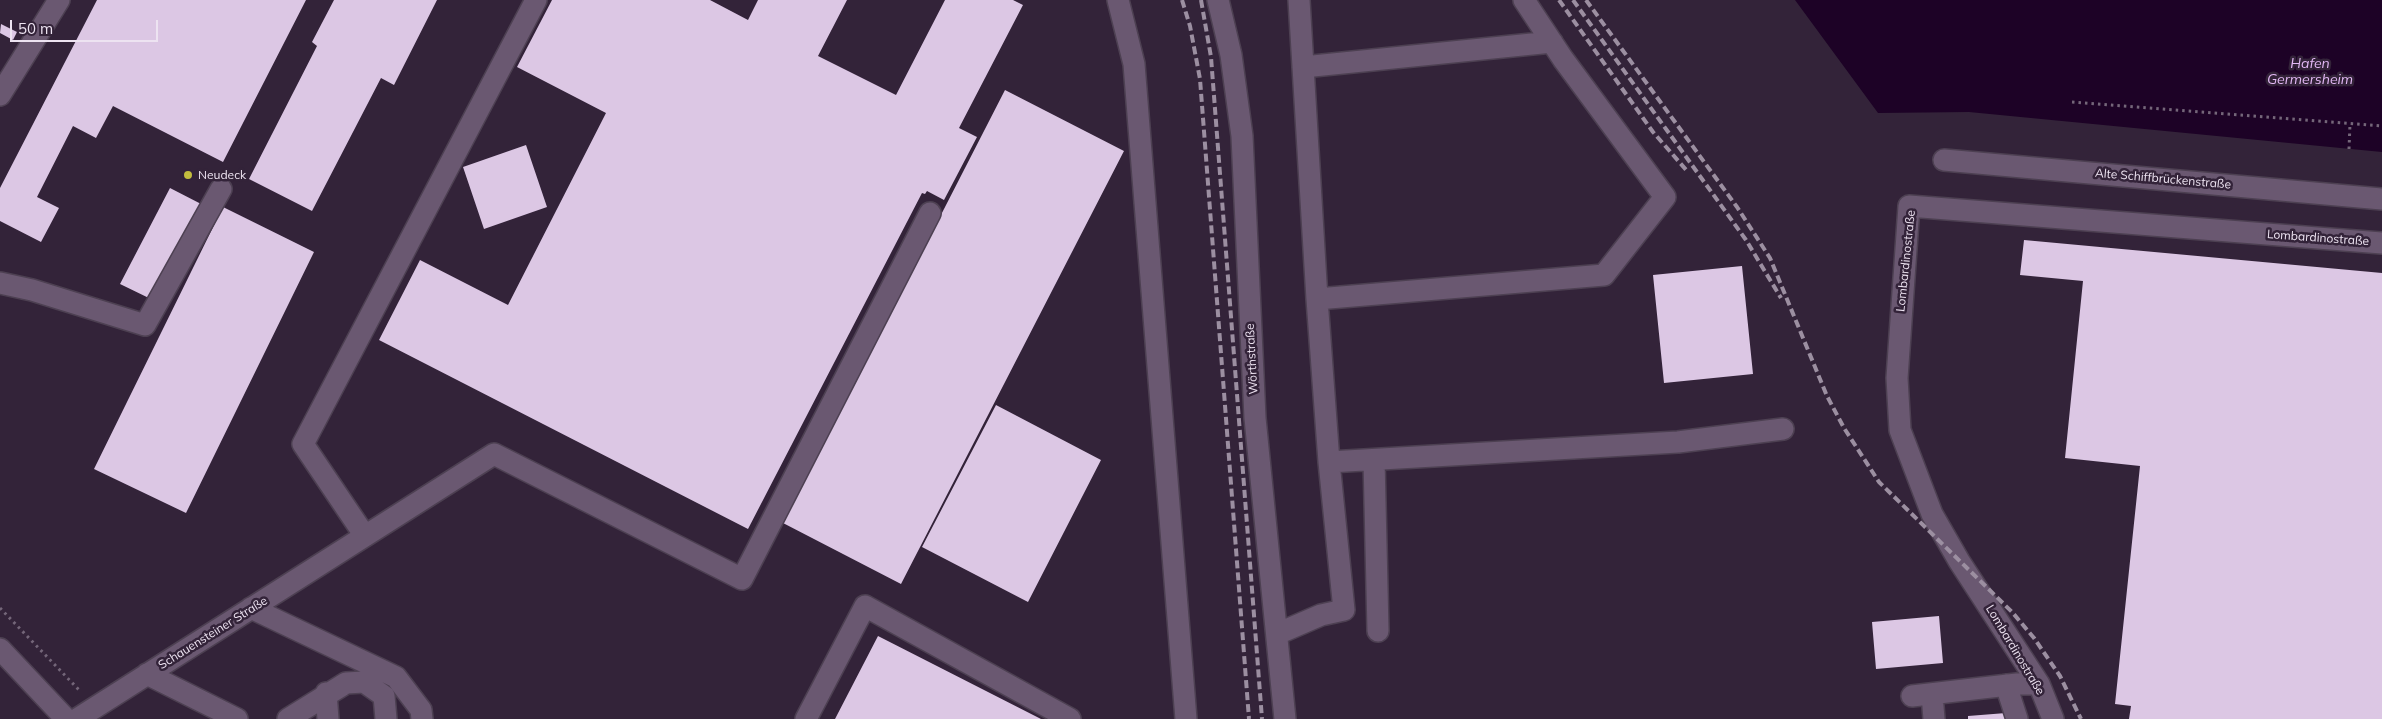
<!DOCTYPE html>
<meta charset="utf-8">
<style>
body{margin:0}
#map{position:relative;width:2382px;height:719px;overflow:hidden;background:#332339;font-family:Mulish,sans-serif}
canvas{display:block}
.scale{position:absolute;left:10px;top:20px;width:148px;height:22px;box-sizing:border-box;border:2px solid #ede3f1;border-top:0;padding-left:6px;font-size:15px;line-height:18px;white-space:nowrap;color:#ede3f1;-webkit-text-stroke:4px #332339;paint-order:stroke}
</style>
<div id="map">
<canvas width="2382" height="719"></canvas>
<div class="scale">50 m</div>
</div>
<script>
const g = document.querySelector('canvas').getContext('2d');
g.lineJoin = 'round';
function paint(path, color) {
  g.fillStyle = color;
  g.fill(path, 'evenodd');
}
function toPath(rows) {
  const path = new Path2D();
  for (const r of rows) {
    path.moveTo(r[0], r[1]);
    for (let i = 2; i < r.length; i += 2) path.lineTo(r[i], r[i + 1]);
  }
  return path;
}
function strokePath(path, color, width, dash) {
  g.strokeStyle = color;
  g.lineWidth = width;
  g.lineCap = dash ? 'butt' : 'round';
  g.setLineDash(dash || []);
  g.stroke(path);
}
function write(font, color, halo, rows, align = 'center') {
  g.font = font + ' Mulish,sans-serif';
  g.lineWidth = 5;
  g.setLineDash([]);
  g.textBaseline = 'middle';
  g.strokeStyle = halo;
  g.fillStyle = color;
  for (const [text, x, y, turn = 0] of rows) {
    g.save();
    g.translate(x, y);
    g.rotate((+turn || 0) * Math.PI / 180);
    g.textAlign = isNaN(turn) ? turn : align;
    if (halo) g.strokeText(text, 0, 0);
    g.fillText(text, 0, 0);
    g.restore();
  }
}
paint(toPath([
 [1795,0,2382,0,2382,152,1969,112,1878,113]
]), '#1d0226');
paint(toPath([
 [97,0,306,0,223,162,113,106,96,138,73,126,37,197,59,208,41,242,0,221,0,188],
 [334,0,437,0,394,85,381,78,312,211,249,179,317,46,312,42],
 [552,0,710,0,748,20,758,0,847,0,818,56,896,95,945,0,1013,0,1023,5,959,128,977,137,944,200,927,191,925,194,922,193,748,529,379,340,420,260,508,305,606,113,517,67],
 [1,24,17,32,13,40,0,33],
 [1005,90,1124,151,901,584,783,523],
 [526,145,547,207,484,229,463,167],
 [170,188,205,206,155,301,120,284],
 [223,207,314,252,186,513,94,469],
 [2024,240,2382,273,2382,719,2129,719,2131,706,2115,704,2140,466,2065,458,2083,281,2020,275],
 [1742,266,1753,374,1664,383,1653,275],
 [996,405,1101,460,1028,602,922,547],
 [1939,616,1943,663,1876,669,1872,622],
 [878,636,1041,719,835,719],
 [2006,713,2006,719,1968,719,1968,716]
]), '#dcc7e4');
const minor = toPath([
 [1118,0,1134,64,1186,719],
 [1218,0,1231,55,1242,136,1255,418,1285,719],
 [1299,0,1317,299,1604,275,1665,197,1563,59,1524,0],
 [1303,67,1552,42],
 [0,95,59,0],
 [1944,160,2382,199],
 [0,283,32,290,145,325,221,189],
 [1374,460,1378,631],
 [1329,462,1678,442,1783,429],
 [365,536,303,444,536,0],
 [251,608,396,677,421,710,422,719],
 [1277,634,1321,615,1344,610,1329,462,1317,299],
 [0,649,66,719],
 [147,674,237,719],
 [2006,685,2017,719],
 [326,693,328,719],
 [1932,694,1934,719],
 [1912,696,2017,684,2039,684],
 [77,719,494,454,742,579,930,213],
 [288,719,346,683,364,682,384,696,386,719],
 [806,719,865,606,1070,719],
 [2053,719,2039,684,1959,561,1932,514,1900,430,1897,378,1909,206,2382,243]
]);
strokePath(minor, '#4d4052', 24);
strokePath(toPath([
 [2072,102,2382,126],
 [2349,149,2350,124],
 [0,608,81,692]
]), '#746679', 3, [2.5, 4]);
strokePath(minor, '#6a5871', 21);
strokePath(toPath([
 [1182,0,1190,26,1200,79,1249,719],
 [1201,0,1211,57,1262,719],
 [1559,0,1653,132,1688,172],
 [1573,0,1746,240,1781,298],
 [1586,0,1737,207,1770,258,1827,396,1844,428,1879,482,2012,612,2034,638,2060,676,2081,719]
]), '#9c8fa1', 4, [8, 4]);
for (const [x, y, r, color] of [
 [188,175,5,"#c3bd3e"]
]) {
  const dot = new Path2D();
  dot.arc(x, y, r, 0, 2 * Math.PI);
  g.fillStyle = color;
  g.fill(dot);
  strokePath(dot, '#332339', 2);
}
write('12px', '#ede3f1', '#332339', [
 ["Neudeck",198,175]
], 'left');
write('12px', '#ede3f1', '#332339', [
 ["Alte Schiffbrückenstraße",2163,179,5],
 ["Lombardinostraße",2318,238,4],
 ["Lombardinostraße",1906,261,-84],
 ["Wörthstraße",1252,359,-93],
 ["Schauensteiner Straße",213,633,-32],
 ["Lombardinostraße",2015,650,59]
]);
write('italic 14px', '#e3b8f5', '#332339', [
 ["Hafen",2310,64],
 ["Germersheim",2310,80]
]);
</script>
